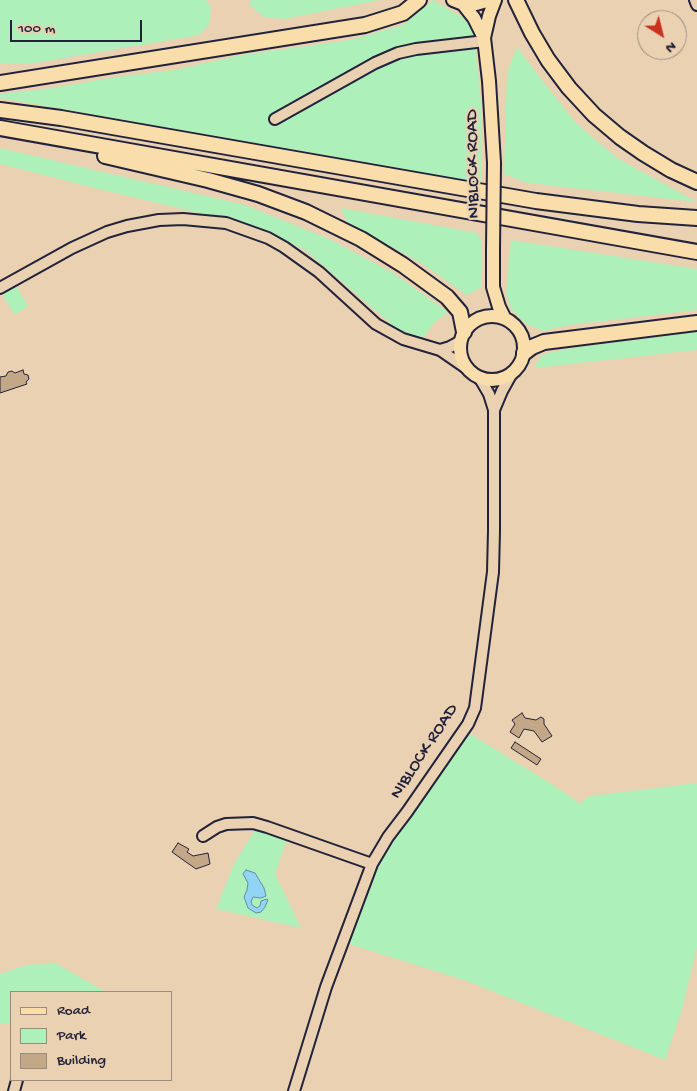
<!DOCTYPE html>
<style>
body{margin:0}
#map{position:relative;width:697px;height:1091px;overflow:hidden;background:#ead1b2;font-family:"Gochi Hand",sans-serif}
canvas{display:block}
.legend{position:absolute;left:10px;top:991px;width:162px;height:90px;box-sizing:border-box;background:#ead1b2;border:1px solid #9a8b82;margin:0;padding:6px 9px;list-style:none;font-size:15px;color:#22223b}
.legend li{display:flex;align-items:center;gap:10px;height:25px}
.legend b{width:25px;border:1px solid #9a8b82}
.north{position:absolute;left:637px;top:10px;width:50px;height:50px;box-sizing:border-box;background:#ead1b2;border:1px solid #9a8b82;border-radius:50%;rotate:144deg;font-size:14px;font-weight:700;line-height:20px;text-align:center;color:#22223b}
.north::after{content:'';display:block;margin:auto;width:18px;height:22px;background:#c8321e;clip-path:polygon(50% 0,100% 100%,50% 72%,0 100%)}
.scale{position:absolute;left:10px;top:20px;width:132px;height:22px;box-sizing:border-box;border:2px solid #22223b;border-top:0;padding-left:6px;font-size:15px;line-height:18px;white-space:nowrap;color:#22223b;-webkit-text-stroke:4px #ead1b2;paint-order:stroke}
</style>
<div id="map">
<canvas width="697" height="1091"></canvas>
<ul class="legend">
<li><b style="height:6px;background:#f9deab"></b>Road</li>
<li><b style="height:14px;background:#adf0ba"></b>Park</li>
<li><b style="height:14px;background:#c2a886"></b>Building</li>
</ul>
<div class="north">N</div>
<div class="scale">100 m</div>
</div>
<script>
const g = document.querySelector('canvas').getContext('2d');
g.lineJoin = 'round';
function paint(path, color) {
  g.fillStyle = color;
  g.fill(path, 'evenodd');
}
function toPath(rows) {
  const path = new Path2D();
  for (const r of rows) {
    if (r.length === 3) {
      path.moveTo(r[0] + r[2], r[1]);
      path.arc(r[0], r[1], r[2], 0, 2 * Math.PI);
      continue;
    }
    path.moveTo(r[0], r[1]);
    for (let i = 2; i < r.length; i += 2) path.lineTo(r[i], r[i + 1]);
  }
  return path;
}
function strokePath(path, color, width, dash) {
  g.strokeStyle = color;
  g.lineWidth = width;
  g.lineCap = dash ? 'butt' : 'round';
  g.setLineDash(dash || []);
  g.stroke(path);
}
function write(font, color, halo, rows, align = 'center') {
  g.font = font + ' "Gochi Hand",sans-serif';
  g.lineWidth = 4.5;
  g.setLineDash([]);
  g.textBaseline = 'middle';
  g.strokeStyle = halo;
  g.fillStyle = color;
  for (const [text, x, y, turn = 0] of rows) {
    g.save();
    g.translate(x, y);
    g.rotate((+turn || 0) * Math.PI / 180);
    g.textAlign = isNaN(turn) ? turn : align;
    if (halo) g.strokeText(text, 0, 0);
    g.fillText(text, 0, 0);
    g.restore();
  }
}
paint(toPath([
 [0,0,206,0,211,7,209,25,199,35,29,64,0,64],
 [250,0,380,0,284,19,264,17,250,5],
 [433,0,465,19,474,34,481,104,481,184,0,98,0,94,52,88,116,77,175,70,241,55,350,40,403,25],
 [517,47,537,74,575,122,617,158,697,202,528,183,504,174,507,73],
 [0,148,245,205,329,239,393,273,448,312,434,323,423,338,397,329,305,250,253,226,99,189,0,164],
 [341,208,477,233,481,241,482,287,467,295,421,263,347,222],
 [511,240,697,269,697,310,569,325,543,331,526,324,511,309,506,293],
 [16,286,28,306,15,315,2,295],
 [697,332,697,350,535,368,539,358,544,354,571,348],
 [467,732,553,785,582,805,582,801,590,796,697,783,697,947,681,1013,665,1060,464,980,349,944,358,915,374,872,386,849],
 [257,827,287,839,275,874,301,928,216,909,234,864],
 [245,877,261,898,256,896,251,899,251,902,254,907,260,906,261,903,256,913,248,908,244,897,247,890,248,883],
 [55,963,106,992,11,992,11,1024,0,1024,0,974,27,965]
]), '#adf0ba');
const water = toPath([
 [246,870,255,873,264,888,266,896,261,898,253,897,251,902,252,905,257,908,260,906,261,901,267,899,268,900,265,907,261,912,256,913,248,908,244,897,247,890,248,883,243,874,246,870]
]);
paint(water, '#91d4f3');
strokePath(water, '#658da9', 1);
const building = toPath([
 [23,370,24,374,28,375,29,379,26,382,27,384,0,393,0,377,6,376,8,372,12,371,15,373,23,370],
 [522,713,525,718,536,720,541,717,544,719,544,724,552,736,542,742,534,731,524,729,519,738,510,732,515,724,512,720,522,713],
 [515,742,541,759,537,765,511,748,515,742],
 [178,843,189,849,187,852,193,856,208,853,210,864,196,869,186,862,172,852,178,843]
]);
paint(building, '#c2a886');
strokePath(building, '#22223b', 1);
const minor = toPath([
 [695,0,697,5],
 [275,119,375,63,398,53,416,49,485,41],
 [0,288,72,248,107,232,127,226,159,220,183,219,226,223,268,238,284,247,319,272,376,324,403,339,440,350,469,370],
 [440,350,450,347,461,341],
 [494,410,502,391,512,373],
 [203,836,217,827,226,824,253,823,267,827,372,864],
 [14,1091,17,1080],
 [294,1091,326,987,372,864,388,837,407,812,468,724,475,708,493,572,494,531,494,410,489,394,479,377]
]);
const major = toPath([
 [453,0,463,4,476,4,490,0],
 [463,4,474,18,484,38],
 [494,163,489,81,484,38,489,16,495,0],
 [493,249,493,287,499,307,504,317],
 [492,348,32]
]);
const highway = toPath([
 [516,0,532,33,548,60,569,88,594,115,620,137,643,153,671,170,697,182],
 [0,83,365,25,403,13,419,0],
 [0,110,61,118,536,201,638,214,697,218],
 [0,128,697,252],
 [105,156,208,180,258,194,306,212,361,239,403,265,447,297,460,312,464,332],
 [524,353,532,347,544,342,697,323]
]);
strokePath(minor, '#22223b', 14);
strokePath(major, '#22223b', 16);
strokePath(highway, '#22223b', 18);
strokePath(minor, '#ead1b2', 10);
strokePath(major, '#f9deab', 12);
strokePath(highway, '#f9deab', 14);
const majorBridge = toPath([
 [493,249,494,163]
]);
strokePath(majorBridge, '#22223b', 16, []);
strokePath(majorBridge, '#f9deab', 12);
write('18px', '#22223b', '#ead1b2', [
 ["NIBLOCK ROAD",474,164,-91],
 ["NIBLOCK ROAD",425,752,-57]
]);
</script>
